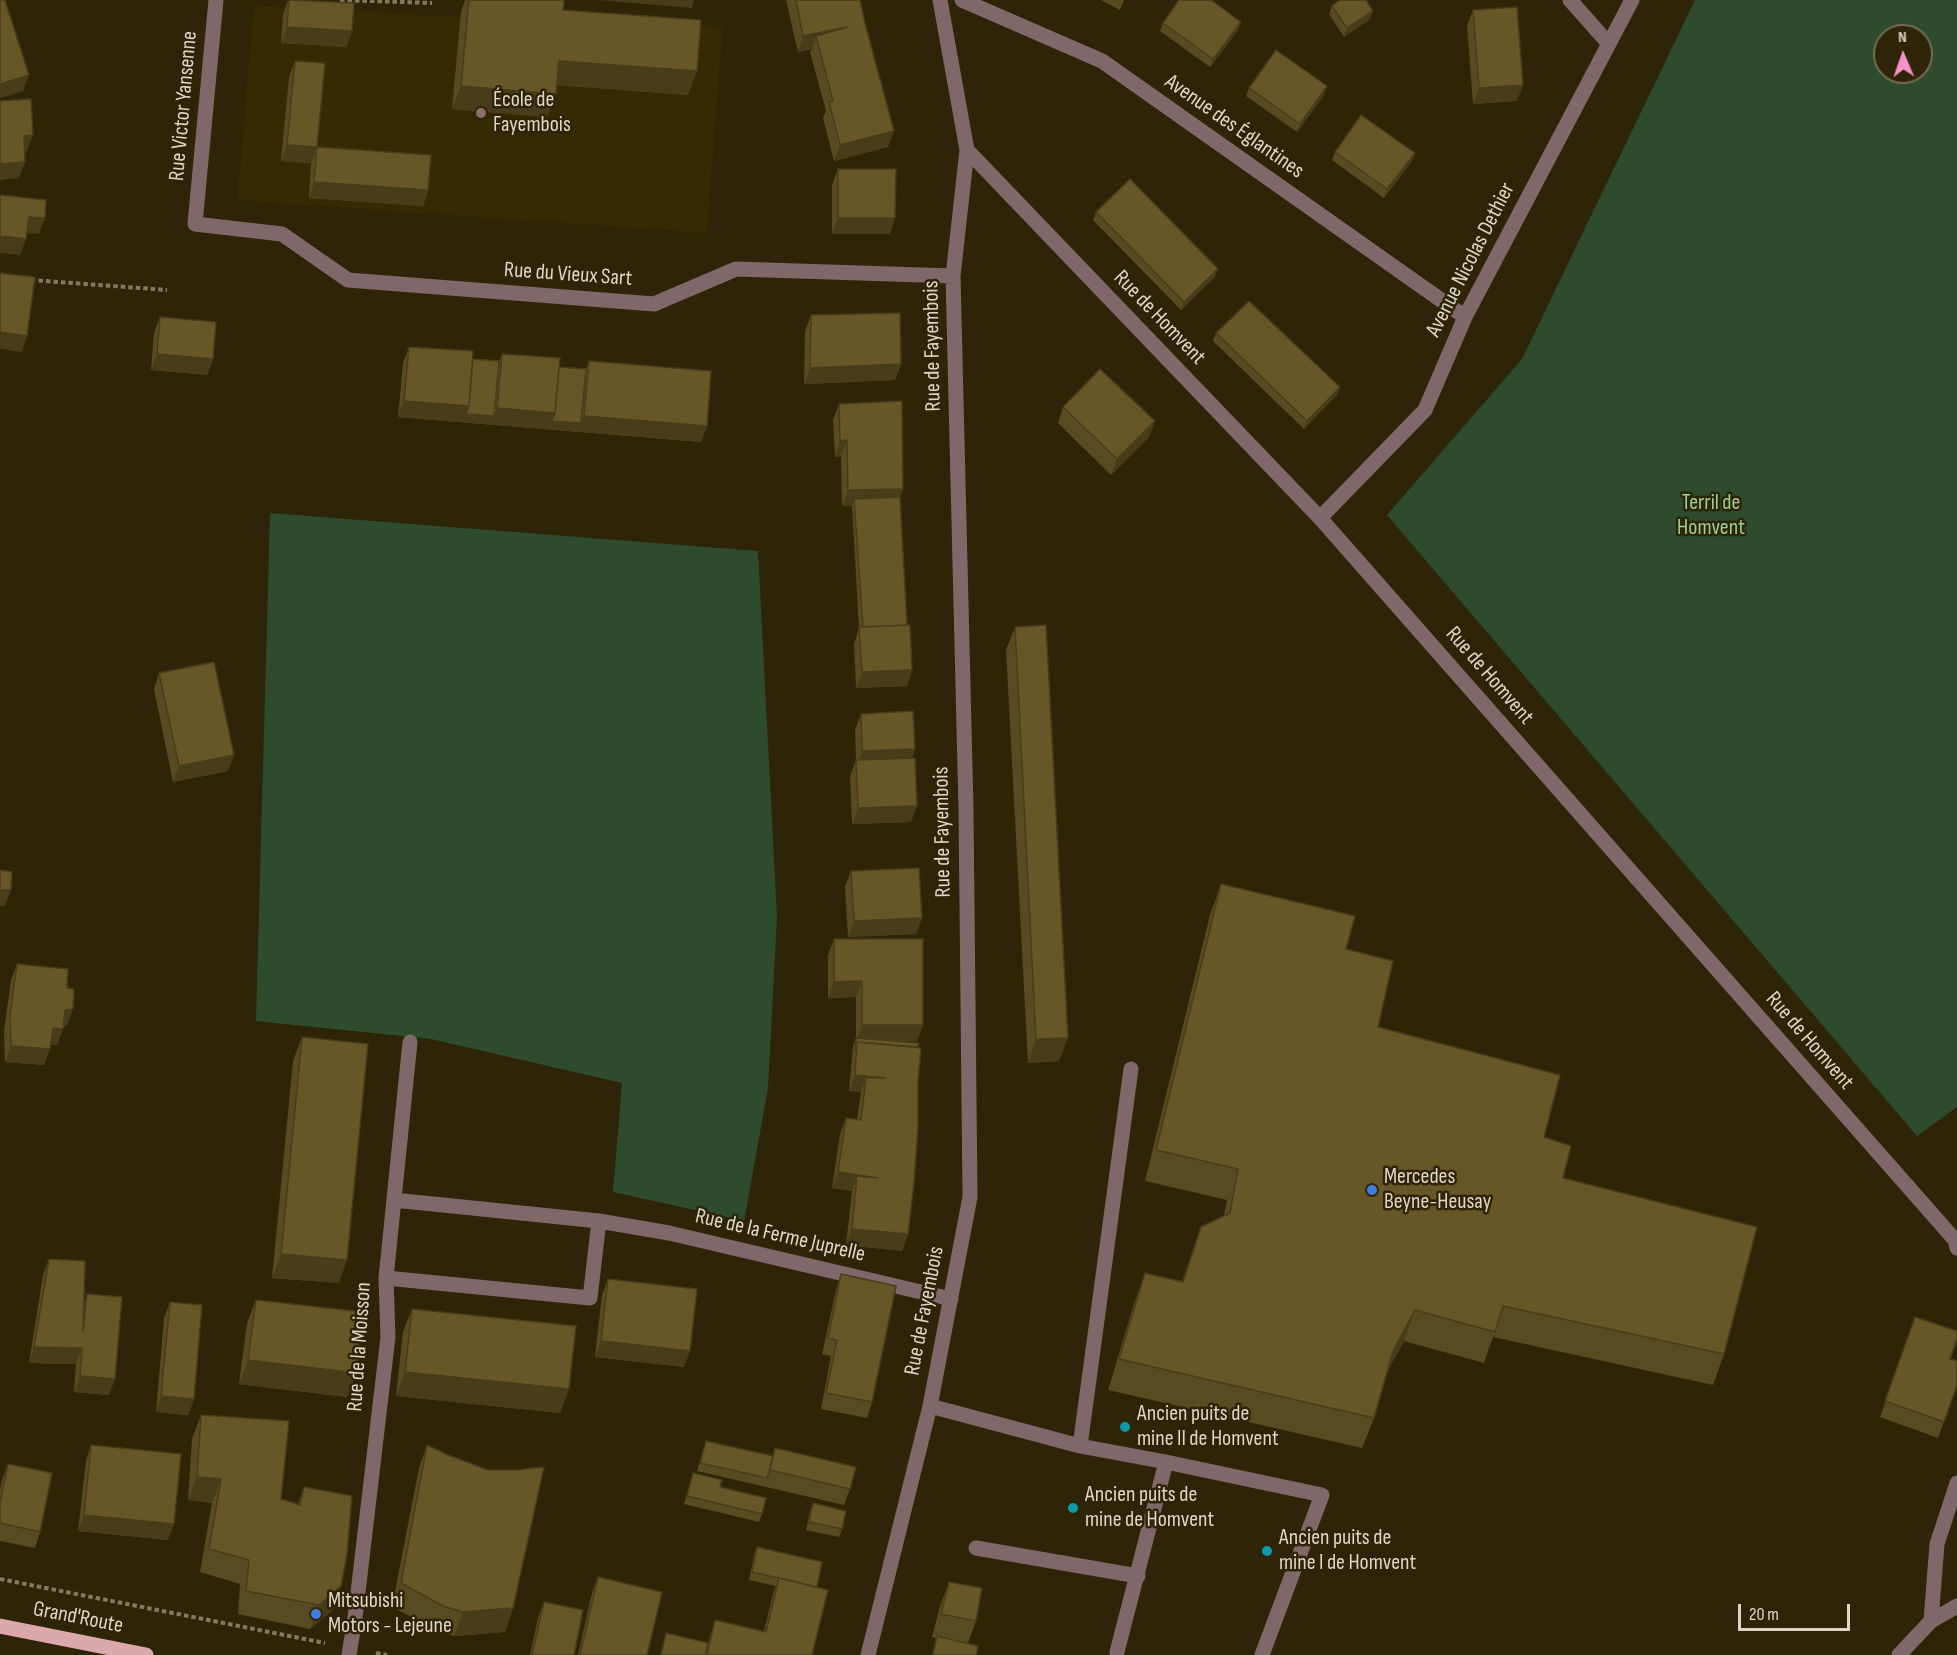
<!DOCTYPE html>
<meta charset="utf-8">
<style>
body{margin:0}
#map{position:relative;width:1957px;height:1655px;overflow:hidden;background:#2e2407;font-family:"Sofia Sans Condensed",sans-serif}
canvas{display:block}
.north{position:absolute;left:1873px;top:24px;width:60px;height:60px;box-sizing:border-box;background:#2e2407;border:2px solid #746c54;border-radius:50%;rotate:358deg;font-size:16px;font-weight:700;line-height:24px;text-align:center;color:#ddd7c7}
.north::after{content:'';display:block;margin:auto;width:21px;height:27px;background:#f890cb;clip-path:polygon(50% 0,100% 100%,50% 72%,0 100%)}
.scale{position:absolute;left:1738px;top:1604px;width:112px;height:27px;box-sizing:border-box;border:3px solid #ddd7c7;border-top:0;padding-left:8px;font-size:18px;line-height:21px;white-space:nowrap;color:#ddd7c7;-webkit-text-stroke:4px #2e2407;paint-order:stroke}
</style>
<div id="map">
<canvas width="1957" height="1655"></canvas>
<div class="north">N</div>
<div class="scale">20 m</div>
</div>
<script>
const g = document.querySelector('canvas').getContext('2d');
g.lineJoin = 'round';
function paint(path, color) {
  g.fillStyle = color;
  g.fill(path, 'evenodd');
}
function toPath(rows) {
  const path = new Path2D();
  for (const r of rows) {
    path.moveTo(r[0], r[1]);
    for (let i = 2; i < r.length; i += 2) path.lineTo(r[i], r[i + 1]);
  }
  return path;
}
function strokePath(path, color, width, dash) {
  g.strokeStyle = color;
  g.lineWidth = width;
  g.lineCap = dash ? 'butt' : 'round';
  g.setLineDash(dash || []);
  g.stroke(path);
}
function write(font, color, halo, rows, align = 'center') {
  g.font = font + ' "Sofia Sans Condensed",sans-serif';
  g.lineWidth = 5;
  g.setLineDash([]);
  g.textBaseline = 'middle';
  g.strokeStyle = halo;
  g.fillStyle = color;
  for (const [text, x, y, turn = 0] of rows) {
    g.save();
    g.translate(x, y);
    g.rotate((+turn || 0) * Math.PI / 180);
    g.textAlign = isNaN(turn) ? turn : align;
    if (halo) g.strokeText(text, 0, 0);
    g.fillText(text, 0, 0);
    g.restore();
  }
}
paint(toPath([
 [254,5,399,14,723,26,707,233,237,200]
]), '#362a04');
paint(toPath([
 [1695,0,1957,0,1957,1107,1917,1136,1387,515,1522,359],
 [1885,36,1921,36,1921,72,1885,72],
 [270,513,758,551,777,917,768,1088,744,1221,613,1192,622,1083,431,1039,256,1021]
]), '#2f4b2d');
strokePath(toPath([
 [340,0,432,3],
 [31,280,167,290],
 [0,1579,325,1643],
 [376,1653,387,1655]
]), '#827a63', 4, [4.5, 3]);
strokePath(toPath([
 [216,0,195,224,282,234,348,280,654,304,736,269,953,276],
 [962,0,1102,61,1465,317],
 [1570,0,1609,44],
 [967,150,1320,518,1955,1240,1957,1248],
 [1320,518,1425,410,1465,317,1632,0],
 [394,1200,599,1221,669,1233,951,1299],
 [386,1278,590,1298,599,1221],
 [930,1406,1080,1446,1166,1462,1322,1495,1262,1655],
 [1080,1446,1131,1069],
 [976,1548,1138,1576],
 [1931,1621,1937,1544,1957,1483],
 [1117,1652,1166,1462],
 [349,1655,355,1618,388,1337,386,1278,410,1042],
 [868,1655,930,1406,970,1197,966,809,953,276,967,150,940,0],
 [1899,1655,1931,1621,1957,1606]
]), '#806769', 15);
strokePath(toPath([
 [0,1626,146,1655]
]), '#dba8ad', 15);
paint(toPath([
 [288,0,352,31,346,47,281,43,283,15],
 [465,0,564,0,563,10,688,95,557,85,547,117,452,109,461,12],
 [786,0,860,0,888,147,834,161,823,118,826,111,810,52,812,49,798,52],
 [1101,0,1124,0,1120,10],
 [1332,6,1370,19,1344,37,1329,14],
 [1473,10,1517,101,1473,104,1467,26],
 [1163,23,1238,30,1210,67,1160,31],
 [295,61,317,147,428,190,423,206,309,198,311,163,281,161,289,77],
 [1249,88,1324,95,1297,132,1246,96],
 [1335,152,1415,153,1412,161,1384,198,1332,160],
 [838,169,890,234,832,234,832,185],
 [1096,212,1215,277,1181,310,1093,220],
 [811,315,901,364,895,380,804,384,805,331],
 [160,317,213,359,207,375,151,370,154,333],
 [1216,333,1340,387,1337,395,1304,429,1213,341],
 [409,347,473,359,499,361,502,354,559,367,586,369,589,361,707,426,701,442,398,417,403,363],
 [839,404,903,489,900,497,907,625,912,670,907,686,856,688,854,644,859,628,852,506,842,506,841,456,835,457,833,420],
 [1063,407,1155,421,1149,437,1111,475,1058,423],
 [1015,627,1059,1061,1028,1063,1006,650],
 [159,673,228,771,173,782,154,689],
 [861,714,915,749,912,758,911,822,852,824,850,776,856,760,855,730],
 [851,871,922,918,916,934,848,937,845,887],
 [1221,884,1346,949,1378,1027,1544,1137,1563,1178,1724,1354,1713,1385,1493,1337,1484,1363,1404,1341,1387,1372,1374,1418,1362,1448,1108,1390,1134,1304,1145,1273,1182,1281,1201,1227,1224,1216,1227,1200,1145,1181,1210,915],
 [834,939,923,1025,917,1041,896,1041,918,1081,908,1234,902,1251,846,1245,852,1191,832,1188,840,1134,846,1118,857,1119,861,1092,849,1091,853,1046,856,1038,856,997,828,998,828,955],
 [17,964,67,988,67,1025,64,1026,57,1045,50,1044,44,1065,5,1062,4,1031,11,980],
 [302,1037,339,1283,272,1278,293,1061],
 [49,1259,84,1304,87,1294,109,1395,74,1392,76,1364,29,1363,43,1275],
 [841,1274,872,1402,867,1418,821,1409,831,1356,822,1354,836,1290],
 [608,1279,684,1367,595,1357,602,1295],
 [256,1300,356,1373,347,1397,239,1384,247,1323],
 [170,1302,194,1399,188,1415,156,1412,164,1318],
 [412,1309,560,1413,396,1396,403,1332],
 [1915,1317,1950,1359,1957,1385,1938,1438,1880,1417],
 [201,1415,281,1499,298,1504,304,1487,333,1610,310,1629,238,1614,240,1584,200,1572,212,1503,188,1500,192,1439],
 [706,1441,773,1456,775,1448,850,1489,844,1505,697,1471],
 [91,1445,168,1540,78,1531,86,1461],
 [427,1445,513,1608,505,1632,454,1636,435,1629,392,1607,419,1468],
 [8,1464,40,1532,35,1548,0,1541,0,1490,2,1480],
 [693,1473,720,1487,762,1514,759,1522,684,1504],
 [813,1503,842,1529,839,1537,806,1530,810,1511],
 [757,1547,817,1587,812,1655,660,1655,666,1633,708,1643,715,1620,764,1631,773,1594,776,1586,749,1580,754,1555],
 [598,1577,647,1655,578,1655,592,1593],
 [949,1582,976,1621,968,1643,976,1655,932,1655,936,1638,932,1637,940,1606],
 [544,1602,574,1655,530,1655,538,1618]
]), '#594b21');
paint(toPath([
 [599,0,694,0,692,8],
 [1373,11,1370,19,1344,37,1347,28],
 [1241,22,1238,30,1210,67,1213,59],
 [287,27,352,31,346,47,281,43],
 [847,27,816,36,812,49,798,52,803,36],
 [559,61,697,71,688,95,550,84],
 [29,75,23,91,0,98,0,84],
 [1523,85,1517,101,1473,104,1479,88],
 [461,86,556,94,547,117,452,109],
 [1327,86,1324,95,1297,132,1300,124],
 [894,131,888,147,834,161,840,145],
 [33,135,27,151,18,152,24,136],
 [287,145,317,147,311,163,281,161],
 [1415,153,1412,161,1384,198,1387,189],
 [25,162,19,178,0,180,0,164],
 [314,182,428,190,423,206,309,198],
 [29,217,45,218,39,234,23,233],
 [838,218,895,218,890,234,832,234],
 [0,236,26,239,20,255,0,253],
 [1218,269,1215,277,1181,310,1184,302],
 [0,332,27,336,22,352,0,349],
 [157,354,213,359,207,375,151,370],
 [901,364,895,380,804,384,810,368],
 [1340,387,1337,395,1304,429,1307,421],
 [404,401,469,406,494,416,497,408,555,413,581,423,584,416,707,426,701,442,398,417],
 [1155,421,1149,437,1111,475,1117,459],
 [847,440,841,456,835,457,840,441],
 [903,489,897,505,854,499,852,506,842,506,848,490],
 [912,670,907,686,856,688,862,672],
 [915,749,909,765,857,767,862,751],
 [234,755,228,771,173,782,179,766],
 [917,806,911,822,852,824,858,808],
 [0,890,11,890,5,906,0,906],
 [922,918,916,934,848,937,854,921],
 [862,981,856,997,828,998,834,982],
 [73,1009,67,1025,60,1026,65,1010],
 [862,1025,923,1025,917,1041,856,1041],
 [53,1028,63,1029,57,1045,47,1044],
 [1068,1038,1059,1061,1028,1063,1036,1039],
 [11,1046,50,1049,44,1065,5,1062],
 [855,1075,886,1078,866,1078,861,1092,849,1091],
 [838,1172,878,1178,857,1176,852,1191,832,1188],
 [852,1229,908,1234,902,1251,846,1245],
 [281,1254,347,1260,339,1283,272,1278],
 [1415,1310,1404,1341,1382,1382,1393,1351],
 [601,1341,690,1351,684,1367,595,1357],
 [34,1347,82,1348,76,1364,29,1363],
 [248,1360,356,1373,347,1397,239,1384],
 [405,1372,569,1389,560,1413,396,1396],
 [80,1376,115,1379,109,1395,74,1392],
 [161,1396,194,1399,188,1415,156,1412],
 [197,1477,221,1479,212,1503,188,1500],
 [84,1515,174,1524,168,1540,78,1531],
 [341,1586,333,1610,310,1629,319,1605],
 [513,1608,505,1632,454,1636,463,1612]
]), '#483d1b');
const building = toPath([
 [0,0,5,0,29,75,0,84,0,0],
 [289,0,354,3,352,31,287,27,289,0],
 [469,0,564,0,563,10,701,20,697,71,559,61,556,94,461,86,469,0],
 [796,0,860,0,865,23,894,131,840,145,829,102,833,101,816,36,847,27,803,36,796,0],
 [1179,0,1211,0,1241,22,1213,59,1163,23,1179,0],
 [1340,0,1366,0,1373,11,1347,28,1332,6,1340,0],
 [1517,7,1523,85,1479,88,1473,10,1517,7],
 [1276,50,1327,86,1300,124,1249,88,1276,50],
 [295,61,325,63,317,147,287,145,295,61],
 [31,99,33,135,24,136,25,162,0,164,0,101,31,99],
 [1361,115,1415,153,1387,189,1335,152,1361,115],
 [317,147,431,155,428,190,314,182,317,147],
 [838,169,896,169,895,218,838,218,838,169],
 [1130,179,1218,269,1184,302,1096,212,1130,179],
 [0,195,46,200,45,218,29,217,26,239,0,236,0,195],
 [0,273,35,277,27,336,0,332,0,273],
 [1249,301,1340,387,1307,421,1216,333,1249,301],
 [900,313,901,364,810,368,811,315,900,313],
 [160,317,216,322,213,359,157,354,160,317],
 [409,347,473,351,469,406,404,401,409,347],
 [502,354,560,358,555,413,497,408,502,354],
 [473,359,499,361,494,416,466,414,469,406,473,359],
 [589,361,711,371,707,426,584,416,589,361],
 [559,367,586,369,581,423,552,421,555,413,559,367],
 [1100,369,1155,421,1117,459,1063,407,1100,369],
 [902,401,903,489,848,490,847,440,840,441,839,404,902,401],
 [900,497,907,625,863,627,854,499,900,497],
 [910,625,912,670,862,672,859,627,910,625],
 [1046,625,1068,1038,1036,1039,1015,627,1046,625],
 [214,662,234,755,179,766,159,673,214,662],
 [913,711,915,749,862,751,861,714,913,711],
 [915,758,917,806,858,808,856,760,915,758],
 [919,868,922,918,854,921,851,871,919,868],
 [0,870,12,872,11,890,0,890,0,870],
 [1221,884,1355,916,1346,949,1393,961,1378,1027,1560,1075,1544,1137,1571,1146,1563,1178,1757,1227,1724,1354,1503,1306,1495,1332,1415,1310,1393,1351,1374,1418,1119,1359,1145,1273,1183,1282,1201,1227,1230,1213,1238,1169,1156,1150,1221,884],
 [834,939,923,939,923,1025,862,1025,862,981,834,982,834,939],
 [17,964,68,969,67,988,74,989,73,1009,65,1010,63,1029,53,1028,50,1049,11,1046,10,1015,17,964],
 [302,1037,368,1044,347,1260,281,1254,302,1037],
 [856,1038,919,1043,918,1047,857,1042,855,1050,856,1038],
 [857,1042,921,1048,918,1081,918,1127,914,1183,908,1234,852,1229,857,1176,878,1178,838,1172,846,1118,861,1120,866,1078,886,1078,855,1075,857,1042],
 [49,1259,85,1261,83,1331,87,1294,122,1297,115,1379,80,1376,82,1348,34,1347,49,1259],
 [841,1274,896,1286,872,1402,826,1393,837,1340,828,1338,841,1274],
 [608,1279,697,1289,690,1351,601,1341,608,1279],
 [256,1300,363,1312,356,1373,248,1360,256,1300],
 [170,1302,202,1305,194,1399,161,1396,170,1302],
 [412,1309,576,1326,569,1389,405,1372,412,1309],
 [1915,1317,1957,1331,1957,1339,1950,1359,1957,1361,1957,1385,1944,1422,1885,1401,1915,1317],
 [201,1415,289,1421,281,1499,300,1505,304,1487,352,1496,347,1554,341,1586,319,1605,246,1591,249,1560,209,1549,221,1479,197,1477,201,1415],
 [706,1441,773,1456,767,1478,700,1463,706,1441],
 [91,1445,181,1454,174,1524,84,1515,91,1445],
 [427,1445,448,1455,488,1470,516,1470,544,1467,513,1608,463,1612,443,1606,401,1583,427,1445],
 [775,1448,856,1467,850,1489,770,1470,775,1448],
 [8,1464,52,1473,40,1532,0,1523,0,1503,8,1464],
 [693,1473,722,1480,720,1487,766,1498,762,1514,687,1496,693,1473],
 [813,1503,846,1511,842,1529,809,1522,813,1503],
 [757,1547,822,1562,817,1587,752,1572,757,1547],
 [598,1577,662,1592,647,1655,580,1655,598,1577],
 [779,1578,828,1590,812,1655,707,1655,715,1620,766,1632,779,1578],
 [949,1582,982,1588,976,1621,941,1614,949,1582],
 [544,1602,583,1610,574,1655,532,1655,544,1602],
 [666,1633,708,1643,705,1655,661,1655,666,1633],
 [937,1636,978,1646,976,1655,933,1655,937,1636]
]);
paint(building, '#675726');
strokePath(building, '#483d1b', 1.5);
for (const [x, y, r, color] of [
 [481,113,6,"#8d6e63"],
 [1372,1190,6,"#3f7fe0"],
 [1125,1427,6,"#0f9aa8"],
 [1073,1508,6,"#0f9aa8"],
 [1267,1551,6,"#0f9aa8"],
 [316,1614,6,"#3f7fe0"]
]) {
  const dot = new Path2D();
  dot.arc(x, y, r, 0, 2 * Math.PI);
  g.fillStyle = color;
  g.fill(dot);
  strokePath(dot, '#2e2407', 2);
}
write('22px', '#ddd7c7', '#2e2407', [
 ["École de",493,100],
 ["Fayembois",493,125],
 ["Mercedes",1384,1177],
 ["Beyne-Heusay",1384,1202],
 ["Ancien puits de",1137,1414],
 ["mine II de Homvent",1137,1439],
 ["Ancien puits de",1085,1495],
 ["mine de Homvent",1085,1520],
 ["Ancien puits de",1279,1538],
 ["mine I de Homvent",1279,1563],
 ["Mitsubishi",328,1601],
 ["Motors - Lejeune",328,1626]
], 'left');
write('22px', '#ddd7c7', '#2e2407', [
 ["Rue Victor Yansenne",184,106,-85],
 ["Avenue des Églantines",1234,127,35],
 ["Avenue Nicolas Dethier",1471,260,-63],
 ["Rue du Vieux Sart",568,275,4],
 ["Rue de Homvent",1159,318,46],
 ["Rue de Fayembois",933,346,-91],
 ["Rue de Homvent",1489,676,49],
 ["Rue de Fayembois",943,832,-91],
 ["Rue de Homvent",1809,1041,49],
 ["Rue de la Ferme Juprelle",780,1236,13],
 ["Rue de Fayembois",925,1311,-79],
 ["Rue de la Moisson",360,1347,-86],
 ["Grand'Route",78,1618,11]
]);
write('22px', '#99d094', '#2e2407', [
 ["Terril de",1711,503],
 ["Homvent",1711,528]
]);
</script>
